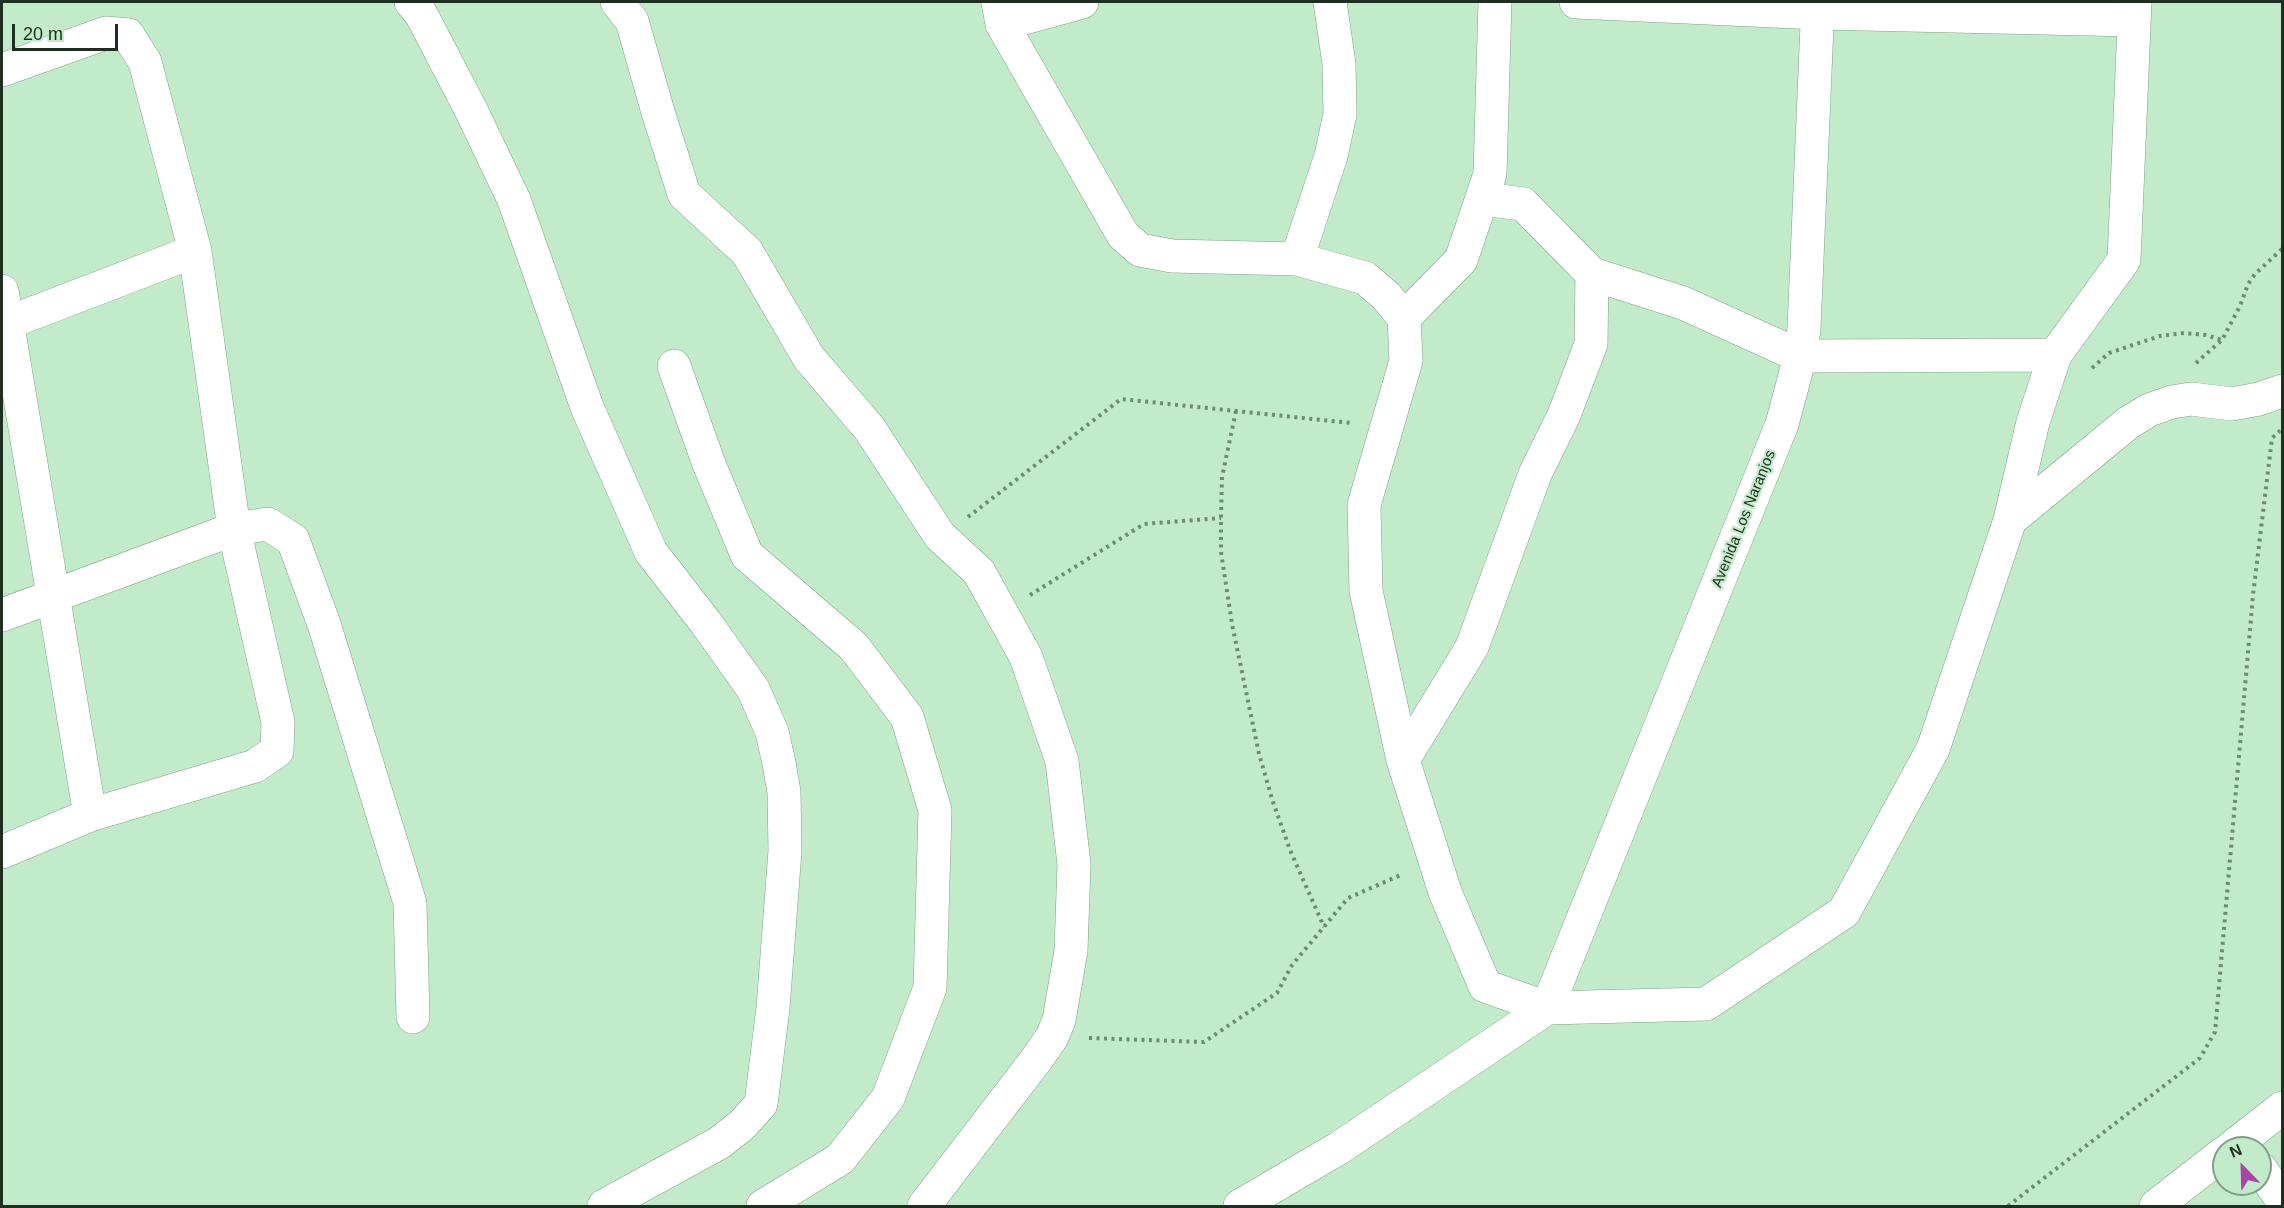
<!DOCTYPE html>
<style>
body{margin:0}
#map{position:relative;width:2284px;height:1208px;overflow:hidden;background:#c2ebc9;font-family:Arial,sans-serif}
canvas{display:block}
.frame{position:absolute;inset:0;border:3px solid #1e2e21;pointer-events:none}
.north{position:absolute;left:2212px;top:1136px;width:60px;height:60px;box-sizing:border-box;background:#c2ebc9;border:2px solid #809f86;border-radius:50%;rotate:337deg;font-size:16px;font-weight:700;line-height:24px;text-align:center;color:#1e2e21}
.north::after{content:'';display:block;margin:auto;width:21px;height:27px;background:#ac44a7;clip-path:polygon(50% 0,100% 100%,50% 72%,0 100%)}
.scale{position:absolute;left:12px;top:24px;width:106px;height:27px;box-sizing:border-box;border:3px solid #1e2e21;border-top:0;padding-left:8px;font-size:18px;line-height:21px;white-space:nowrap;color:#1e2e21;-webkit-text-stroke:4px #c2ebc9;paint-order:stroke}
</style>
<div id="map">
<canvas width="2284" height="1208"></canvas>
<div class="frame"></div>
<div class="north">N</div>
<div class="scale">20 m</div>
</div>
<script>
const g = document.querySelector('canvas').getContext('2d');
g.lineJoin = 'round';
function toPath(rows) {
  const path = new Path2D();
  for (const r of rows) {
    path.moveTo(r[0], r[1]);
    for (let i = 2; i < r.length; i += 2) path.lineTo(r[i], r[i + 1]);
  }
  return path;
}
function strokePath(path, color, width, dash) {
  g.strokeStyle = color;
  g.lineWidth = width;
  g.lineCap = dash ? 'butt' : 'round';
  g.setLineDash(dash || []);
  g.stroke(path);
}
function write(font, color, halo, rows, align = 'center') {
  g.font = font + ' Arial,sans-serif';
  g.lineWidth = 4.5;
  g.setLineDash([]);
  g.textBaseline = 'middle';
  g.strokeStyle = halo;
  g.fillStyle = color;
  for (const [text, x, y, turn = 0] of rows) {
    g.save();
    g.translate(x, y);
    g.rotate((+turn || 0) * Math.PI / 180);
    g.textAlign = isNaN(turn) ? turn : align;
    if (halo) g.strokeText(text, 0, 0);
    g.fillText(text, 0, 0);
    g.restore();
  }
}
const minor = toPath([
 [411,2,421,14,471,110,514,200,587,407,651,552,706,623,753,689,772,732,779,763,784,792,785,851,773,1008,761,1104,742,1125,719,1143,604,1206],
 [617,2,632,21,658,112,684,194,747,252,809,358,869,428,940,536,979,572,1026,657,1062,761,1074,864,1071,951,1059,1020,1052,1037,1036,1060,924,1206],
 [998,2,1002,24,1123,235,1140,250,1172,256,1297,259,1365,278,1386,296,1404,318,1406,361,1364,505,1366,591,1403,760,1445,892,1485,986,1547,1008,1706,1004,1844,912,1933,749,2010,520,2033,422,2055,355,2124,260,2135,2],
 [1576,2,1818,13,2133,20],
 [1002,24,1082,2],
 [2,70,106,33,128,35,145,62,195,251,234,529,278,722,277,751,255,766,90,815,2,852],
 [1482,199,1523,204,1592,274,1683,303,1800,356,2055,355],
 [1297,259,1331,156,1340,114,1339,64,1330,2],
 [2,291,90,815],
 [1404,318,1461,260,1490,174,1495,2],
 [2,325,195,251],
 [674,366,709,464,747,555,854,647,907,717,935,810,930,988,888,1098,840,1159,763,1206],
 [2010,520,2128,423,2149,410,2172,402,2191,399,2232,404,2259,399,2282,391],
 [2,615,234,529,268,524,293,540,324,624,410,903,413,1017],
 [1403,760,1472,647,1535,474,1564,415,1591,344,1592,274],
 [1547,1008,1782,424,1792,387,1800,356,1804,329,1818,2],
 [2231,1148,2282,1108],
 [2260,1168,2282,1200],
 [1240,1206,1339,1148,1547,1008],
 [2156,1206,2224,1153]
]);
strokePath(minor, '#7ea585', 34);
strokePath(toPath([
 [2196,363,2222,340,2240,306,2248,284,2255,274,2282,249],
 [2092,368,2109,353,2160,336,2184,333,2206,335,2222,340],
 [1236,411,1222,477,1221,518,1221,552,1232,624,1259,754,1273,802,1290,850,1324,927],
 [968,517,1121,399,1351,423],
 [1030,595,1144,524,1221,518],
 [1089,1038,1204,1042,1277,993,1292,965,1348,898,1403,874],
 [2008,1206,2200,1058,2215,1032,2253,595,2272,438,2282,429]
]), '#6f8b74', 4, [3, 4.5]);
strokePath(minor, '#fff', 33);
write('15px', '#1e2e21', '#c2ebc9', [
 ["Avenida Los Naranjos",1744,519,-68]
]);
</script>
